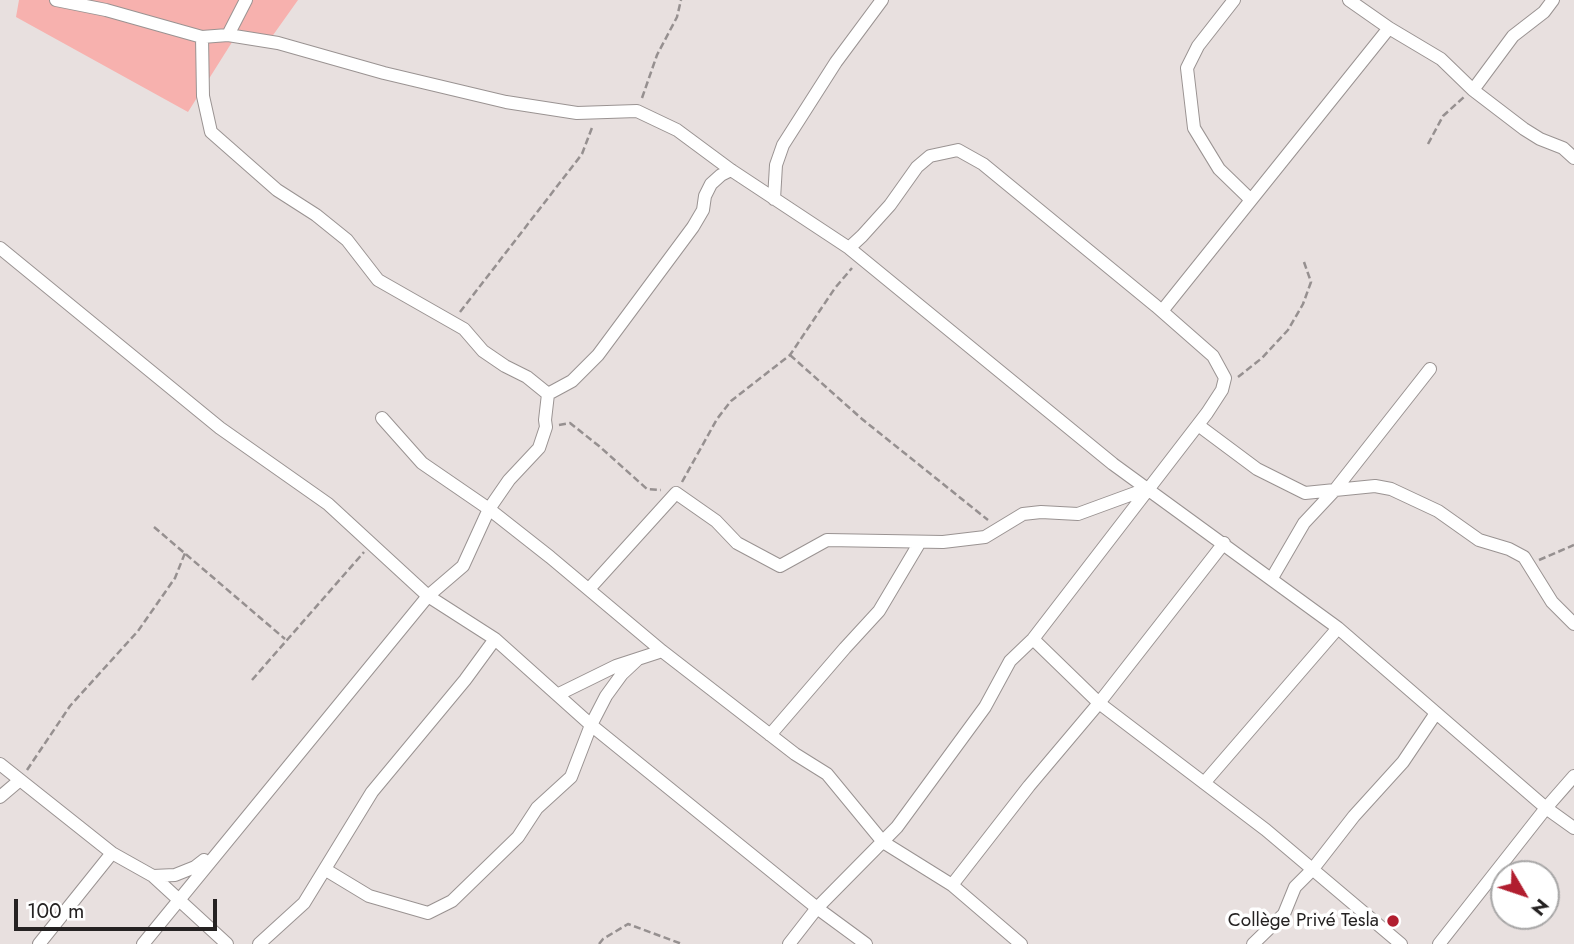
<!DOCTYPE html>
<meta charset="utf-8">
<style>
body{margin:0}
#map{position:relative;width:1574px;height:944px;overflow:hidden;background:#e8e0df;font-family:Jost,sans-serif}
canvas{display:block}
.north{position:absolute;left:1490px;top:860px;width:70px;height:70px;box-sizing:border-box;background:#fff;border:2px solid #a8a7a7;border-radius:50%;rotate:129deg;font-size:19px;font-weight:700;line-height:28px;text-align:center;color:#252222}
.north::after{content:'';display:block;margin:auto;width:24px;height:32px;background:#b11e2f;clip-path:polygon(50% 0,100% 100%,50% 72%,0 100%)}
.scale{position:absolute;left:14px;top:899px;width:203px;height:32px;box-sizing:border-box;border:4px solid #252222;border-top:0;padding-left:9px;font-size:21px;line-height:24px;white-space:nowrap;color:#252222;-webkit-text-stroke:5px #fff;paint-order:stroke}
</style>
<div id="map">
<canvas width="1574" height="944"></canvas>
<div class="north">N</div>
<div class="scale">100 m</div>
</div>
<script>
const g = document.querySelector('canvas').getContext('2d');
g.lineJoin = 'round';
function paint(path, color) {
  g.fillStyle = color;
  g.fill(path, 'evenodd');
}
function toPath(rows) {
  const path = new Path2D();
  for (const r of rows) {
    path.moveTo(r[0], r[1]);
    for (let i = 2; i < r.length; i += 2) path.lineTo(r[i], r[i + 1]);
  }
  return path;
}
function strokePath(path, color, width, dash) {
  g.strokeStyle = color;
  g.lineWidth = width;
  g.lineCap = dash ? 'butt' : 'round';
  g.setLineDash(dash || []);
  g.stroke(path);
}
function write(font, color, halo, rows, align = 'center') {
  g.font = font + ' Jost,sans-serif';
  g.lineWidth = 7;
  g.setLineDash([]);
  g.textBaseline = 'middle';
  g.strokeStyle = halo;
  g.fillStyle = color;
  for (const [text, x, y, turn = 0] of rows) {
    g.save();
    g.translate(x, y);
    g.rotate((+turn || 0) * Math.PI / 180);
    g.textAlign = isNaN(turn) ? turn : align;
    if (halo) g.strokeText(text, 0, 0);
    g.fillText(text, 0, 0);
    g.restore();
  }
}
paint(toPath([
 [19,0,298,0,271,38,234,39,188,112,16,17]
]), '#f7b1ae');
const minor = toPath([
 [56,0,106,10,202,37,228,35,278,43,384,73,506,102,577,113,637,111,677,130,731,170,849,248,1113,464,1338,628,1546,808,1574,828],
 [1234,0,1198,46,1187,68,1194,128,1219,169,1251,200],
 [1349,0,1389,28,1441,59,1473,90,1524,129,1540,139,1563,148,1574,158],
 [228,35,246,0],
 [202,37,203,96,211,132,277,190,316,215,347,240,378,280,464,329,483,351,505,366,527,377,548,394],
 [1473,90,1513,36,1544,12,1553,0],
 [774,199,776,165,783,145,836,62,882,0],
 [0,248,220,428,328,504,428,596,495,639,591,725,817,908,866,944],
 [1162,311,1389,28],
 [382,418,422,463,489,509,550,557,662,651,795,754,827,774,883,842,952,885,1021,944],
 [1198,425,1257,469,1305,493,1375,486,1391,489,1438,511,1479,540,1509,549,1524,557,1552,602,1574,624],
 [1272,578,1304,523,1334,491,1430,369],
 [589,589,676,493,716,521,737,543,780,566,827,540,943,542,985,537,1023,514,1041,512,1078,514,1149,488],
 [1033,639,1099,703,1266,830,1401,944],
 [559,694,616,666,662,651],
 [770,735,845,648,879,611,920,542],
 [0,764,112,853,153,876,227,944],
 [1204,783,1338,628],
 [0,797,20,780],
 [326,870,369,896,428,913,452,901,518,837,537,808,571,777,591,725,606,696,622,674,638,659],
 [153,876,175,875,195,867,204,860],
 [952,885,1029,786,1099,703,1224,543],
 [39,944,112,853],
 [143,944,410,618,428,596,463,566,489,509,509,480,539,448,546,427,545,420,548,394,572,381,598,355,693,227,703,210,705,196,711,184,721,175,731,170],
 [259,944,304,903,372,792,465,680,495,639],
 [789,944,817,908,897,827,985,707,1010,661,1033,639,1207,413,1222,390,1225,378,1213,356,1156,306,983,164,958,150,930,156,917,167,890,205,862,236,849,248],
 [1253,944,1284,914,1295,887,1312,870,1354,816,1403,762,1436,713],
 [1439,944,1546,808,1574,776]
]);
strokePath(minor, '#9a9392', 14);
strokePath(toPath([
 [642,98,657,55,677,17,681,0],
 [1428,144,1443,116,1464,97],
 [460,312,582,154,593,125],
 [790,355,862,419,988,520],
 [1238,377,1262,358,1288,330,1303,304,1311,282,1304,262],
 [559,425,570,423,599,446,647,489,661,490],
 [682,482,717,419,731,401,790,355,835,288,852,268],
 [154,527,285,639],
 [1539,560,1574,545],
 [252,680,364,552],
 [27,770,70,706,138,631,175,578,185,553],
 [599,944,603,939,628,924,682,944]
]), '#969090', 2.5, [7, 3.5]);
strokePath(minor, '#fff', 12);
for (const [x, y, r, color] of [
 [1393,921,7,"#b11e2f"]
]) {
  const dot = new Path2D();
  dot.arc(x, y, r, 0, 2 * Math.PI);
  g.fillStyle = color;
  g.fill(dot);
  strokePath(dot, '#fff', 2.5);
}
write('19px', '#252222', '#fff', [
 ["Collège Privé Tesla",1379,921]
], 'right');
</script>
